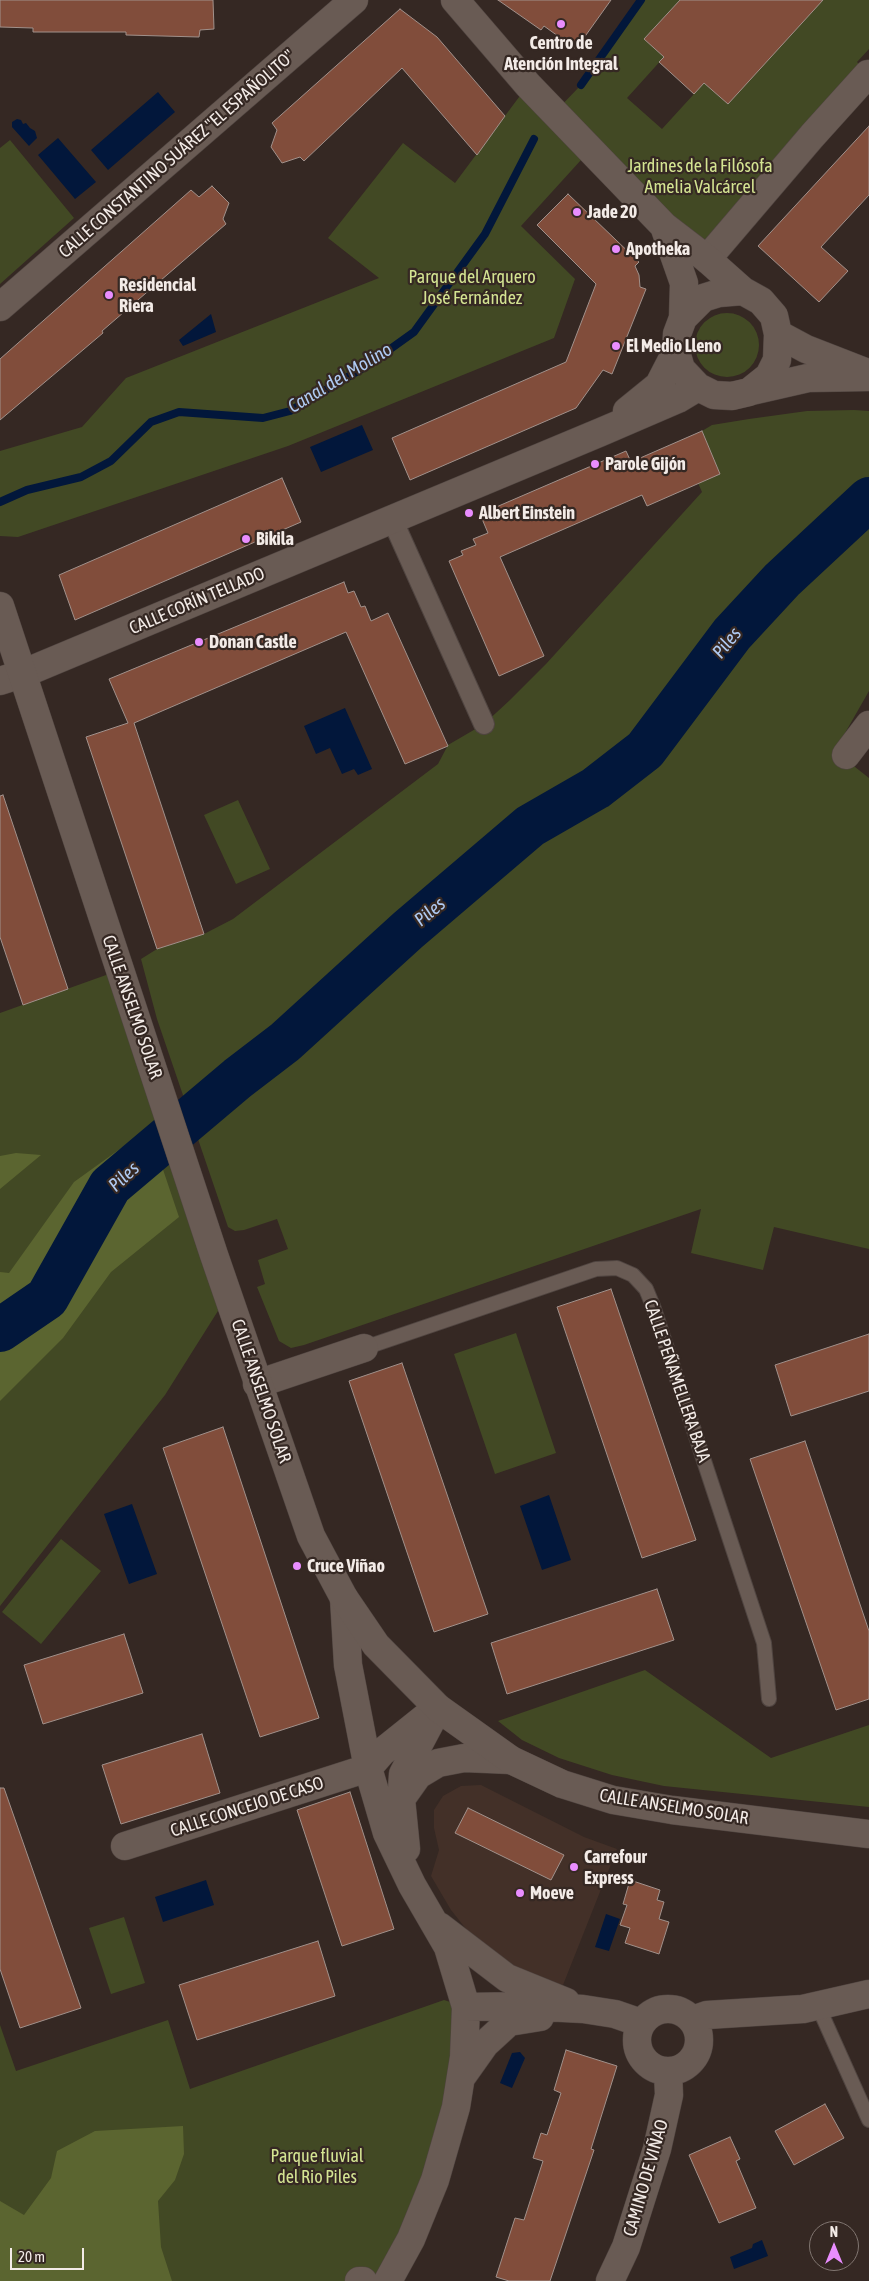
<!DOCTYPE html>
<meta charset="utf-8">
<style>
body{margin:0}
#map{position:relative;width:869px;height:2281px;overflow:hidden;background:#352823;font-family:"Asap Condensed",sans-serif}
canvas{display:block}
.north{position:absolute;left:809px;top:2221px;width:50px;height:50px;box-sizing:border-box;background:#352823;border:1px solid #817671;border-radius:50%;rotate:0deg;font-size:14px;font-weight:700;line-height:20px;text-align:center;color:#f3ebe7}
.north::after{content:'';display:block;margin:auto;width:18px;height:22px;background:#e98dfe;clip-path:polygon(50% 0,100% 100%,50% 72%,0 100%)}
.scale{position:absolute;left:10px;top:2248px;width:74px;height:22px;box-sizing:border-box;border:2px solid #f3ebe7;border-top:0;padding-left:6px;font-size:15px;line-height:18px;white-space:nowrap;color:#f3ebe7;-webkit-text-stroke:4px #352823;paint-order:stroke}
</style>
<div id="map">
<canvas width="869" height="2281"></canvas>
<div class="north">N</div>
<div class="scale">20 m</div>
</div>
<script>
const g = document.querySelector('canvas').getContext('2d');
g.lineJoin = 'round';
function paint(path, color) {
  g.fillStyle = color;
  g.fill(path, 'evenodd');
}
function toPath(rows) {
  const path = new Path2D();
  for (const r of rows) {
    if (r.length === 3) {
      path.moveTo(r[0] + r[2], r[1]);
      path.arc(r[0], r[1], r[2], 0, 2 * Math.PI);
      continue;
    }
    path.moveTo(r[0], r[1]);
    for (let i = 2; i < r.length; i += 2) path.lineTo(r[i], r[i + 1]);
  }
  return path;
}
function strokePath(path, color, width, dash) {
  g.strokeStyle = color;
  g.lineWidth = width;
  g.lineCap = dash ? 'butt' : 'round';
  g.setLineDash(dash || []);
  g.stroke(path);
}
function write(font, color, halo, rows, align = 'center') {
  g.font = font + ' "Asap Condensed",sans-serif';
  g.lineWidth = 4.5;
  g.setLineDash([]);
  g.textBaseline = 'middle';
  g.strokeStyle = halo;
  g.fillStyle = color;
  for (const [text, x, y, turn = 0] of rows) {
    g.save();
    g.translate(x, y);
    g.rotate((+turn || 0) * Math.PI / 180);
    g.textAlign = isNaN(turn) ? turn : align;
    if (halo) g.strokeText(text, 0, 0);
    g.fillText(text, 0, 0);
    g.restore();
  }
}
paint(toPath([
 [481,1785,584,1837,617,1849,563,1985,523,1975,482,1949,451,1910,431,1876,439,1850,434,1828,434,1810,443,1796,461,1786]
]), '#433028');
paint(toPath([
 [641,0,680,0,644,39,664,57,627,98,662,129,704,83,728,104,817,0,869,0,869,49,857,62,868,74,707,259,591,149,521,226,575,279,554,338,288,446,18,537,0,536,0,451,82,427,126,378,379,278,328,238,403,143,455,183,528,85,555,112,581,85],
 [10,140,74,218,0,284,0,148],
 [727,345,32],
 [854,410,869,411,869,691,837,747,850,763,869,778,869,1249,774,1227,763,1270,691,1253,701,1209,304,1345,291,1348,279,1341,257,1287,265,1284,258,1260,288,1249,277,1219,244,1230,235,1231,228,1227,157,1019,141,959,157,949,204,934,233,919,438,764,448,745,484,724,510,700,546,664,702,492,698,483,720,474,702,431,712,425,749,419,807,411],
 [238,800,270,869,236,884,204,815],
 [120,970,228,1295,165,1395,0,1606,0,1013],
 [516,1333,556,1453,495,1474,454,1354],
 [61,1539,101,1571,41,1644,2,1612],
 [645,1670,771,1758,869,1725,869,1807,664,1786,612,1775,559,1758,522,1740,498,1721],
 [124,1917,145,1983,111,1994,89,1928],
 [444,2000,466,2007,464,2057,388,2281,0,2281,0,2025,16,2071,168,2020,190,2089]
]), '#424924');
paint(toPath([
 [149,1128,179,1217,111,1272,63,1338,0,1401,0,1272,9,1273,74,1182],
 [16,1153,41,1155,0,1189,0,1156],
 [183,2126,184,2154,175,2180,158,2201,161,2247,172,2281,0,2281,0,2201,24,2215,51,2178,57,2151,95,2131]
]), '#5b6530');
paint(toPath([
 [158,92,175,112,108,170,91,150],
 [17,119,21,120,23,124,26,123,30,128,35,131,37,138,29,146,12,127,12,122],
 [58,138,96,182,75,199,38,155],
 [211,314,216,332,183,346,179,340],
 [362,425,373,450,321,472,310,447],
 [345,708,372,769,358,775,354,769,342,774,330,748,316,754,304,726],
 [549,1495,571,1560,542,1570,520,1506],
 [132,1504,157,1574,129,1584,104,1514],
 [206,1880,214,1905,163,1922,155,1897],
 [606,1914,620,1919,609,1951,595,1947],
 [520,2052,525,2058,512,2088,500,2083,512,2053],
 [762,2240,768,2256,734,2269,730,2257,752,2248,753,2244]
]), '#02173b');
strokePath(toPath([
 [581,85,641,0],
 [0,502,27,490,81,477,111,461,151,422,179,412,263,418,290,411,368,365,414,332,485,234,534,139]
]), '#02173b', 8);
strokePath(toPath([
 [0,1330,47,1298,110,1186,238,1078,285,1042,408,930,530,826,596,788,645,750,732,634,782,580,869,499]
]), '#02173b', 44);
const building = toPath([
 [0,0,213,0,214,29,200,30,199,37,126,35,126,32,33,32,33,28,0,27,0,0],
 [498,0,611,0,576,49,544,26,541,30,498,0],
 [680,0,823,0,728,104,704,83,694,94,659,62,664,57,644,39,680,0],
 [400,9,437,37,505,116,477,155,402,68,304,161,300,157,282,163,271,147,277,130,272,123,400,9],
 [869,126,869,195,821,247,848,271,819,302,758,246,869,126],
 [212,186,229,203,223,219,226,224,102,331,103,333,0,420,0,359,191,190,199,197,212,186],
 [568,194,639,262,635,266,639,275,640,287,646,289,612,374,603,370,576,408,410,480,392,438,566,362,596,284,537,225,568,194],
 [702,431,720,474,647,506,642,495,500,557,544,656,499,676,449,561,463,555,461,551,476,545,473,539,488,533,480,514,626,451,631,462,702,431],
 [282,478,301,522,75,620,59,575,282,478],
 [344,582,348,593,354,591,361,607,365,606,371,621,388,613,448,746,405,764,346,632,134,723,204,934,157,949,86,737,128,723,109,679,344,582],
 [3,795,68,989,23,1005,0,937,0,796,3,795],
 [611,1289,696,1540,642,1558,557,1307,611,1289],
 [869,1334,869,1391,791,1416,775,1365,869,1334],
 [402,1363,488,1614,434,1632,349,1381,402,1363],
 [223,1427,319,1718,260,1737,163,1448,223,1427],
 [805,1441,869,1631,869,1699,836,1710,750,1459,805,1441],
 [657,1589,674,1640,507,1694,491,1643,657,1589],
 [124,1634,143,1693,43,1724,24,1665,124,1634],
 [202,1734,220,1793,121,1824,102,1765,202,1734],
 [0,1788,4,1788,81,2008,20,2028,0,1969,0,1788],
 [350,1792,394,1929,342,1946,297,1810,350,1792],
 [468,1808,564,1855,551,1880,455,1833,468,1808],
 [630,1880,660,1890,657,1900,664,1902,659,1919,669,1922,659,1954,625,1943,630,1928,620,1925,627,1905,623,1904,630,1880],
 [318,1941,335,1996,197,2040,179,1985,318,1941],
 [566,2050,617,2066,591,2149,594,2150,550,2281,509,2281,496,2277,515,2218,524,2220,543,2161,533,2158,541,2133,547,2135,561,2093,554,2090,566,2050],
 [825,2104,844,2138,794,2165,775,2131,825,2104],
 [730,2137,740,2159,736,2161,756,2208,719,2223,689,2155,730,2137]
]);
paint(building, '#814d3b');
strokePath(building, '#a1918b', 1);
const service = toPath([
 [364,1348,596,1269,617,1268,633,1275,646,1289,653,1306,764,1643,769,1699],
 [818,2006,869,2120]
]);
const pedestrian = toPath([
 [392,519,484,724]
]);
const minor = toPath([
 [707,259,812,136,868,74],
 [0,307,354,0],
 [0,681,22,674],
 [846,755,869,725],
 [257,1384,364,1348],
 [344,1598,348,1665,368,1768,387,1833,412,1885,448,1947,466,2007,464,2057,456,2107,435,2180,411,2239,388,2281],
 [368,1768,382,1752,432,1712],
 [402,1790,403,1774,438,1708],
 [125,1846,368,1768],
 [406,1849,401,1799,418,1775,438,1763,464,1758,511,1760],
 [439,1926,507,1978,566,2002],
 [466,2007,524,2006,583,2009,615,2014,641,2023],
 [668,2040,31],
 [693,2020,707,2015,803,2009,869,1994],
 [463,2075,485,2044,509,2022,540,2017],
 [359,2281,363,2281],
 [610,2281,626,2247,657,2149,669,2095,668,2072]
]);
const tertiary = toPath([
 [455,0,528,85,664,226,707,259,743,291],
 [664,226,684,283,683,318],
 [743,291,761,301,774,316,778,334,777,360,769,376,749,392,732,396,714,395,698,387,681,369,676,352,677,334,683,318,703,298,719,293,743,291],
 [778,334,806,349,865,372],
 [751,391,808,378,869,377],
 [627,411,659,385,676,352],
 [22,674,601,432,678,399,698,387]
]);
const secondary = toPath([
 [0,606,214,1255,311,1536,344,1598,376,1645,438,1708,511,1760,562,1784,613,1800,672,1810,869,1834]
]);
strokePath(service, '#504541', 16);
strokePath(pedestrian, '#504541', 22);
strokePath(minor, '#504541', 29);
strokePath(tertiary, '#504541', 29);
strokePath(secondary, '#504541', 29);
strokePath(service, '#695b54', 14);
strokePath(pedestrian, '#695b54', 20);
strokePath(minor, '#695b54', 28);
strokePath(tertiary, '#695b54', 28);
strokePath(secondary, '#695b54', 28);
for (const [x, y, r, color] of [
 [561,24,5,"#e98dfe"],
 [577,212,5,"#e98dfe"],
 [616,249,5,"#e98dfe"],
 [109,295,5,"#e98dfe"],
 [616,346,5,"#e98dfe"],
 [595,464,5,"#e98dfe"],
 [469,513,5,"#e98dfe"],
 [246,539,5,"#e98dfe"],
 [199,642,5,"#e98dfe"],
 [297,1566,5,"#e98dfe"],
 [574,1867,5,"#e98dfe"],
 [520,1893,5,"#e98dfe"]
]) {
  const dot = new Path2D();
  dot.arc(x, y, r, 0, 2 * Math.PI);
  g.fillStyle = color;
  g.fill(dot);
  strokePath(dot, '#352823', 2);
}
write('bold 18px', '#f3ebe7', '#352823', [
 ["Centro de",561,43,"center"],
 ["Atención Integral",561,64,"center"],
 ["Jade 20",587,212],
 ["Apotheka",626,249],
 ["Residencial",119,285],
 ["Riera",119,306],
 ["El Medio Lleno",626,346],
 ["Parole Gijón",605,464],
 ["Albert Einstein",479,513],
 ["Bikila",256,539],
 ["Donan Castle",209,642],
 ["Cruce Viñao",307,1566],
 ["Carrefour",584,1857],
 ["Express",584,1878],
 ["Moeve",530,1893]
], 'left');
write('18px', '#f3ebe7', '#352823', [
 ["CALLE CONSTANTINO SUÁREZ \"EL ESPAÑOLITO\"",177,154,-41],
 ["CALLE CORÍN TELLADO",197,601,-23],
 ["CALLE ANSELMO SOLAR",132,1007,71],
 ["CALLE PEÑAMELLERA BAJA",677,1381,71],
 ["CALLE ANSELMO SOLAR",261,1391,71],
 ["CALLE CONCEJO DE CASO",247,1807,-18],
 ["CALLE ANSELMO SOLAR",674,1807,9],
 ["CAMINO DE VIÑAO",646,2178,-74]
]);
write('18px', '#d4e492', '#352823', [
 ["Jardines de la Filósofa",700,166],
 ["Amelia Valcárcel",700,187],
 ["Parque del Arquero",472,277],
 ["José Fernández",472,298],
 ["Parque fluvial",317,2156],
 ["del Rio Piles",317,2177]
]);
write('italic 19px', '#afcaf2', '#352823', [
 ["Canal del Molino",340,378,-31],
 ["Piles",727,643,-51],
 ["Piles",430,912,-40],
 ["Piles",124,1177,-43]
]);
</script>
